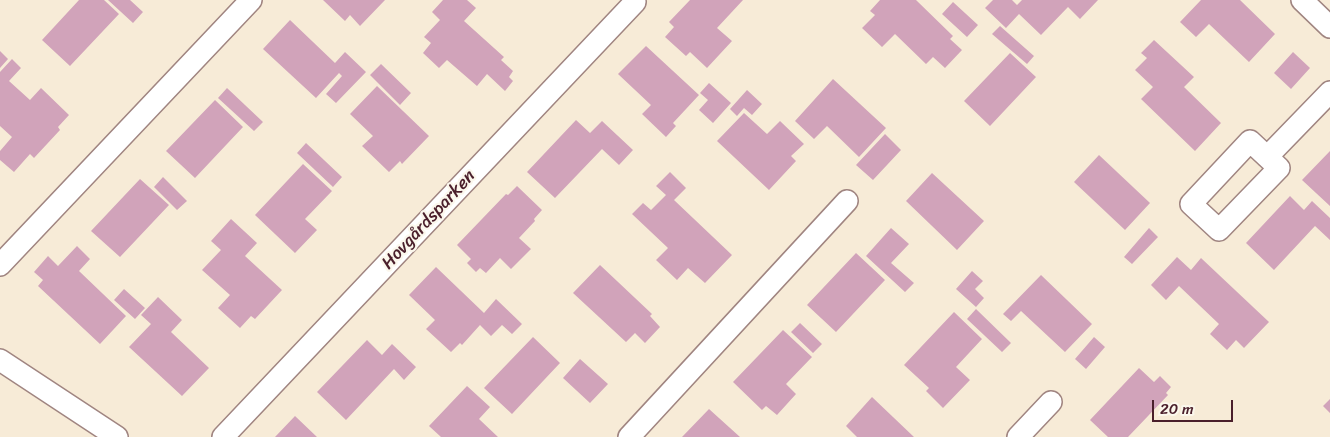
<!DOCTYPE html>
<meta charset="utf-8">
<style>
body{margin:0}
#map{position:relative;width:1330px;height:437px;overflow:hidden;background:#f7ebd7;font-family:Sriracha,sans-serif}
canvas{display:block}
.scale{position:absolute;left:1152px;top:400px;width:81px;height:22px;box-sizing:border-box;border:2px solid #4a1f2b;border-top:0;padding-left:6px;font-size:15px;line-height:18px;white-space:nowrap;color:#4a1f2b;-webkit-text-stroke:4px #fbf7ec;paint-order:stroke}
</style>
<div id="map">
<canvas width="1330" height="437"></canvas>
<div class="scale">20 m</div>
</div>
<script>
const g = document.querySelector('canvas').getContext('2d');
g.lineJoin = 'round';
function paint(path, color) {
  g.fillStyle = color;
  g.fill(path, 'evenodd');
}
function toPath(rows) {
  const path = new Path2D();
  for (const r of rows) {
    path.moveTo(r[0], r[1]);
    for (let i = 2; i < r.length; i += 2) path.lineTo(r[i], r[i + 1]);
  }
  return path;
}
function strokePath(path, color, width, dash) {
  g.strokeStyle = color;
  g.lineWidth = width;
  g.lineCap = dash ? 'butt' : 'round';
  g.setLineDash(dash || []);
  g.stroke(path);
}
function write(font, color, halo, rows, align = 'center') {
  g.font = font + ' Sriracha,sans-serif';
  g.lineWidth = 4.5;
  g.setLineDash([]);
  g.textBaseline = 'middle';
  g.strokeStyle = halo;
  g.fillStyle = color;
  for (const [text, x, y, turn = 0] of rows) {
    g.save();
    g.translate(x, y);
    g.rotate((+turn || 0) * Math.PI / 180);
    g.textAlign = isNaN(turn) ? turn : align;
    if (halo) g.strokeText(text, 0, 0);
    g.fillText(text, 0, 0);
    g.restore();
  }
}
paint(toPath([
 [79,0,104,0,119,14,70,66,42,40],
 [108,0,130,0,143,12,133,23],
 [323,0,385,0,360,26,350,15,345,21],
 [443,0,467,0,476,8,464,21,504,57,501,60,513,71,509,77,513,81,505,91,487,74,477,86,447,60,439,68,423,53,431,43,424,37,440,20,432,12],
 [690,0,743,0,717,28,732,41,707,68,690,52,686,56,665,37,674,27,669,22],
 [880,0,916,0,953,36,950,39,962,50,945,68,933,57,926,64,895,34,882,47,862,28,875,15,870,11],
 [993,0,1012,0,1017,5,1022,0,1098,0,1080,19,1068,7,1041,35,1019,14,1006,28,985,8],
 [1201,0,1240,0,1275,34,1249,62,1209,24,1196,37,1180,22],
 [953,2,978,25,967,37,942,14],
 [290,20,335,63,345,52,366,72,336,103,326,94,342,76,339,73,316,98,263,49],
 [1000,26,1034,56,1027,64,992,34],
 [1154,40,1194,77,1184,87,1221,123,1195,151,1141,99,1153,87,1135,70,1147,58,1141,53],
 [646,46,699,95,673,123,676,126,666,137,642,114,651,105,618,74],
 [0,51,8,59,0,68],
 [1293,52,1310,68,1291,89,1274,73],
 [1010,53,1036,77,990,126,964,101],
 [12,59,21,68,9,81,30,100,41,88,69,115,58,127,60,130,34,158,30,154,14,172,0,160,0,151,12,137,0,126,0,72],
 [381,64,411,93,400,105,370,75],
 [833,79,886,128,859,157,827,126,814,139,795,121],
 [709,83,731,103,713,123,699,110,708,100,700,93],
 [377,86,429,136,402,164,400,161,389,172,362,146,373,136,350,114],
 [227,88,263,122,254,131,218,98],
 [747,90,762,104,752,115,744,108,737,116,730,109],
 [215,100,243,127,195,178,166,151],
 [744,113,767,134,780,121,804,144,791,156,796,161,769,190,717,141],
 [576,120,590,133,602,121,633,150,619,165,602,149,555,198,527,172],
 [885,134,901,150,873,180,856,165],
 [306,143,342,177,333,187,297,153],
 [1330,151,1330,206,1302,180],
 [1099,155,1150,203,1125,230,1074,182],
 [303,164,332,191,305,219,317,230,295,253,255,215],
 [670,172,686,188,674,200,732,255,705,283,688,268,677,280,656,260,668,248,632,214,643,203,651,210,666,195,656,186],
 [932,173,984,221,957,250,906,201],
 [163,177,187,201,177,210,154,187],
 [140,179,169,205,120,257,91,231],
 [517,186,542,210,534,219,535,221,519,238,531,249,511,269,500,258,486,273,480,268,476,272,467,263,471,259,457,245,506,194,508,195],
 [1290,196,1304,210,1312,201,1330,218,1330,240,1315,226,1274,270,1246,243],
 [231,219,257,243,245,256,282,290,255,319,251,316,240,328,218,308,230,295,202,270,221,250,211,241],
 [891,228,909,244,891,263,914,283,905,292,866,256],
 [1149,228,1158,237,1132,264,1124,257],
 [77,246,90,259,79,271,126,316,100,344,38,286,43,280,34,272,48,256,58,266],
 [856,253,885,280,836,332,807,305],
 [1177,257,1191,270,1201,258,1269,322,1244,348,1236,340,1227,350,1210,334,1219,324,1179,286,1166,300,1151,285],
 [600,265,652,314,650,316,660,327,645,343,635,333,626,342,573,293],
 [436,267,484,313,496,299,522,324,512,334,502,325,491,336,480,325,462,345,460,343,451,352,426,329,435,320,409,295],
 [972,271,983,281,975,289,984,298,976,307,956,289],
 [1041,275,1092,324,1065,352,1021,311,1011,321,1003,314],
 [124,289,145,308,135,319,114,300],
 [158,297,182,320,171,332,209,368,182,396,129,347,151,324,141,315],
 [976,309,1011,343,1002,352,967,319],
 [954,312,982,339,956,367,970,380,943,408,926,391,929,388,904,365],
 [800,323,822,344,813,353,791,332],
 [783,330,812,357,786,384,796,394,777,415,766,406,762,410,733,382],
 [533,337,560,363,512,414,484,388],
 [1094,337,1105,347,1086,369,1075,359],
 [367,340,382,355,392,344,416,367,404,380,394,369,346,420,317,392],
 [580,359,608,384,590,403,563,378],
 [1139,368,1154,382,1160,376,1171,387,1166,393,1168,395,1128,437,1108,437,1090,420],
 [467,386,490,407,479,419,498,437,441,437,429,426],
 [872,397,914,437,857,437,846,426],
 [1330,399,1330,413,1323,406],
 [709,409,740,437,682,437],
 [295,416,317,437,275,437]
]), '#d1a3ba');
const street = toPath([
 [1302,0,1330,27],
 [1250,141,1279,168,1219,230,1191,204,1250,141],
 [1267,157,1330,92],
 [0,265,251,0],
 [0,360,117,437],
 [223,437,635,2],
 [629,437,847,201],
 [1018,437,1051,402]
]);
strokePath(street, '#a08581', 24);
strokePath(street, '#fff', 21);
write('18px', '#4a1f2b', '#fbf7ec', [
 ["Hovgårdsparken",429,220,-47]
]);
</script>
